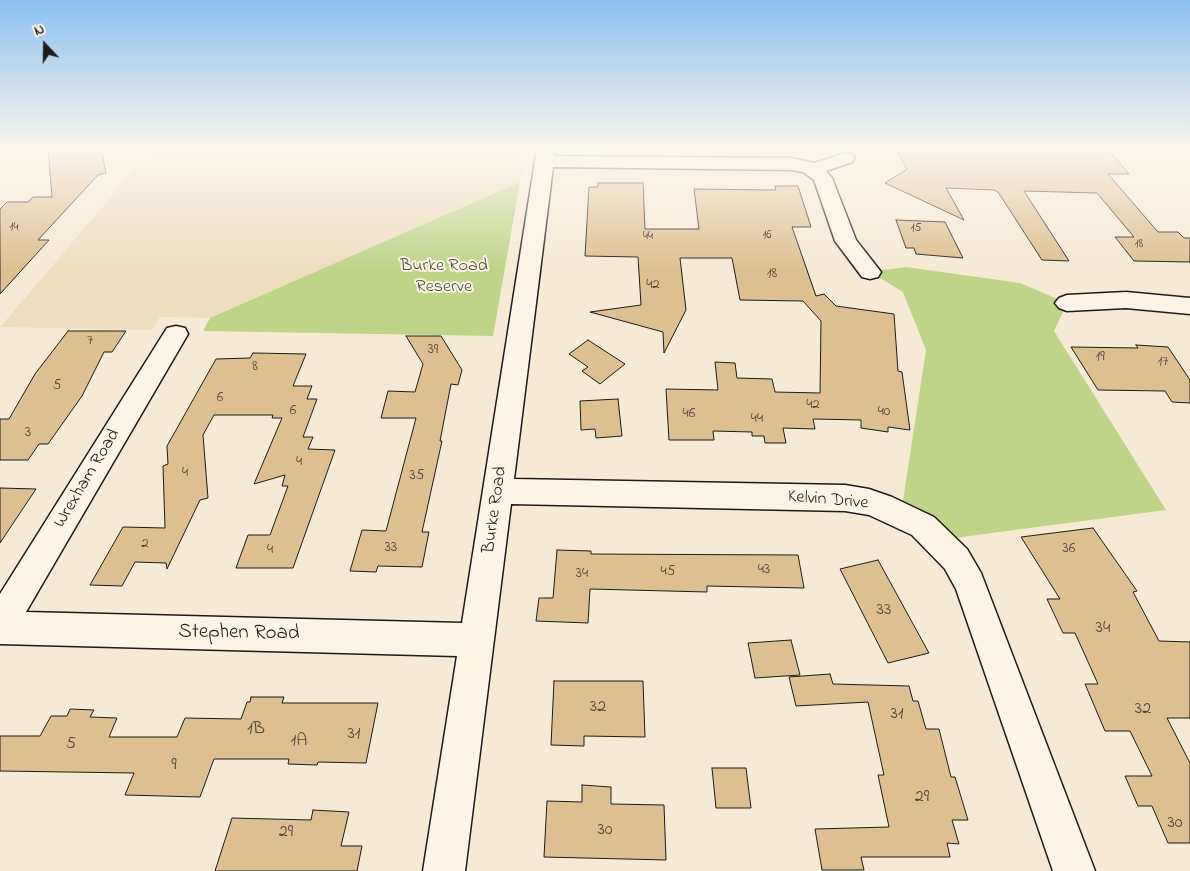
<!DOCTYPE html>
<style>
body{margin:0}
#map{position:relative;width:1190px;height:871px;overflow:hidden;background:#f6ead4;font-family:"Indie Flower",sans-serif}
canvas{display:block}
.north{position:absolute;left:20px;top:20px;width:50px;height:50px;-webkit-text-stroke:4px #fcf5e5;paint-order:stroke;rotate:339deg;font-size:14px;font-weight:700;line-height:20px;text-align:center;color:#1c1c1c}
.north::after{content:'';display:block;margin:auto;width:18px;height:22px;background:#1c1c1c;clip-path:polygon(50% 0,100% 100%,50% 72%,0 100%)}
</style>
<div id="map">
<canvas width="1190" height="871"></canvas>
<div class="north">N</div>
</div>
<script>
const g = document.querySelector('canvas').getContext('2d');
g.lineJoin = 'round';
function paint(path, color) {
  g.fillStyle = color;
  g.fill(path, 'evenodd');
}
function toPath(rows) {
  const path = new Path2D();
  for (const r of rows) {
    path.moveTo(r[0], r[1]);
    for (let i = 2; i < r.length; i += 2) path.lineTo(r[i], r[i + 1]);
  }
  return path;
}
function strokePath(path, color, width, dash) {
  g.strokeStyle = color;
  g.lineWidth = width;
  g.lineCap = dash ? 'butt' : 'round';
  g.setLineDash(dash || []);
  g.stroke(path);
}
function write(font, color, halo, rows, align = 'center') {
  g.font = font + ' "Indie Flower",sans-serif';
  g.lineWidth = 4;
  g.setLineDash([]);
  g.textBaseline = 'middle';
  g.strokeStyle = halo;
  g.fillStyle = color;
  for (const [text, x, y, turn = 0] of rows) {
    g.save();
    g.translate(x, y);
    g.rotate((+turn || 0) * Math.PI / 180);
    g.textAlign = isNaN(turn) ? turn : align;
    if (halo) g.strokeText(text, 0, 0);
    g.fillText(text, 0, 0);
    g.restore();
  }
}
paint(toPath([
 [153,148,526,148,520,182,210,318,160,317,152,330,0,327]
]), '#efddc0');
paint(toPath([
 [520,182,493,336,203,331,210,318],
 [906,267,1020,283,1067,303,1054,331,1166,510,939,540,901,514,926,350,903,292,870,272]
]), '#bfd489');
const building = toPath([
 [48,148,101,148,106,173,98,175,38,240,49,240,0,294,0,209,7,202,28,202,33,197,52,197,48,148],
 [955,148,1107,148,1129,174,1108,174,1158,232,1178,232,1184,238,1190,238,1190,262,1134,261,1115,237,1134,237,1097,193,1024,191,1069,261,1042,260,998,192,994,190,946,188,964,220,885,183,907,169,895,149,955,148],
 [598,183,643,183,645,229,699,229,694,189,776,190,775,186,798,186,811,227,792,227,816,296,824,294,836,306,894,314,898,371,902,372,910,430,888,427,888,432,861,428,861,420,813,419,815,429,783,428,786,443,765,443,764,436,752,436,752,432,713,431,714,440,669,440,666,389,718,390,715,362,735,363,737,378,772,379,775,392,820,393,821,321,803,301,740,300,732,258,680,258,686,310,664,353,663,332,590,312,641,305,638,257,585,256,589,187,598,187,598,183],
 [896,220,945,222,963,258,916,254,914,248,906,248,896,220],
 [68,331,126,331,112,352,104,352,82,396,48,444,39,444,28,460,0,460,0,419,9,419,35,374,68,331],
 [406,336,441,336,462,370,458,385,451,384,440,441,442,441,422,532,429,532,422,567,378,566,376,572,350,571,362,530,386,531,416,418,381,418,388,391,415,392,423,364,406,336],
 [588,340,625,364,600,384,582,371,588,367,569,354,588,340],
 [1136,345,1168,347,1190,380,1190,403,1172,402,1165,391,1098,390,1071,347,1138,348,1136,345],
 [253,353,306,354,293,386,312,386,307,399,317,399,303,437,313,437,308,449,335,450,293,568,236,568,248,535,270,535,288,486,282,486,285,475,254,484,282,418,272,418,273,415,214,415,203,435,208,498,200,500,167,569,166,563,135,562,122,586,90,585,123,527,165,528,163,466,168,464,167,446,216,359,250,358,253,353],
 [618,399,622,436,596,438,595,429,581,430,580,401,618,399],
 [0,488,36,489,0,543,0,488],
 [1093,528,1137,591,1133,592,1159,641,1190,642,1190,718,1167,718,1190,763,1190,843,1168,843,1152,806,1138,806,1125,776,1152,776,1130,731,1105,731,1085,684,1098,684,1075,633,1063,633,1047,599,1060,599,1021,537,1093,528],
 [557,550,591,551,591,554,798,555,804,588,707,586,707,592,590,589,588,623,536,621,539,598,553,598,557,550],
 [878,560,929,653,888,663,840,569,878,560],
 [791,640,800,675,755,678,748,643,791,640],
 [830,674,833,684,909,686,913,701,918,701,926,729,939,729,951,777,955,777,968,820,952,820,959,844,947,843,950,857,861,857,864,870,822,870,815,829,889,827,878,775,884,775,868,702,796,706,789,677,830,674],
 [554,681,643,681,645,737,584,736,584,746,551,745,554,681],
 [251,697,284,697,282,703,378,703,366,763,318,762,317,765,288,764,289,759,214,759,200,797,125,795,134,773,0,771,0,736,40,736,51,716,67,716,70,709,94,710,90,717,117,718,109,737,177,737,185,718,241,719,247,702,250,702,251,697],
 [712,768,746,768,751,808,716,808,712,768],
 [582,785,611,787,611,804,664,805,666,860,544,857,547,801,582,802,582,785],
 [313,810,349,812,341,846,362,846,357,871,215,871,232,818,311,820,313,810]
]);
paint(building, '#debf91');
strokePath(building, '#1c1c1c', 1);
const street = toPath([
 [537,148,555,148,554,156,791,158,814,163,846,153,852,154,855,158,852,162,826,171,832,178,856,240,881,272,878,277,870,279,862,277,835,241,814,180,803,172,791,170,553,167,514,479,845,485,869,489,892,497,934,517,967,549,981,573,1095,871,1053,871,956,589,945,569,912,535,869,515,845,511,511,504,465,871,423,871,457,656,0,644,0,594,167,328,176,326,185,328,188,334,26,612,462,623,537,148],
 [1126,292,1190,298,1190,314,1126,308,1067,311,1059,308,1055,303,1059,298,1067,295,1126,292]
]);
strokePath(street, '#1c1c1c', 3);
paint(street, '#fcf5e5');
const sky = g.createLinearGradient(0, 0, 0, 270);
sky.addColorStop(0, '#8bc0f0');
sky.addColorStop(0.55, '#fbf6ec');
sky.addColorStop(1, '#fbf6ec00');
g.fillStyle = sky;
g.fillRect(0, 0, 1190, 270);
write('12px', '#4c4539', null, [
 ["14",14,228],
 ["15",916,229],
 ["16",767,236],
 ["44",648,237],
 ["18",1139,245]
]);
write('15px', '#4c4539', null, [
 ["18",772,275],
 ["42",653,286],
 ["7",90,342],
 ["39",433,351],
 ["19",1100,358],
 ["17",1163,363],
 ["8",255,368],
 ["5",57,387],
 ["6",220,399],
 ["42",813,406],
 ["6",293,412],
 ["40",884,413],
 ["46",689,415],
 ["44",757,420],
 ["3",28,434],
 ["4",299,463],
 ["4",185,474],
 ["35",417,477],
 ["2",145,545],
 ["33",391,549],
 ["36",1069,550],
 ["4",270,551],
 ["43",764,571],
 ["45",668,573],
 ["34",582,575]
]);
write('18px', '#4d533d', '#fcf5e5', [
 ["Burke Road",444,267],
 ["Reserve",444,288]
]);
write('18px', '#1c1c1c', '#fcf5e5', [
 ["Wrexham Road",88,479,-59],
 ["Kelvin Drive",828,501,5],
 ["Burke Road",496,510,-82]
]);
write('18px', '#4c4539', null, [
 ["33",884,611],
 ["34",1103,629],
 ["32",598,708],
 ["32",1143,710],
 ["31",897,715],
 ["1B",256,730],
 ["31",354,735],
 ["1A",299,742],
 ["5",71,745],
 ["9",174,766],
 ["29",922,798],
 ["30",1175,824],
 ["30",605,831],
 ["29",286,833]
]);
write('21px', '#1c1c1c', '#fcf5e5', [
 ["Stephen Road",239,634,1]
]);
</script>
